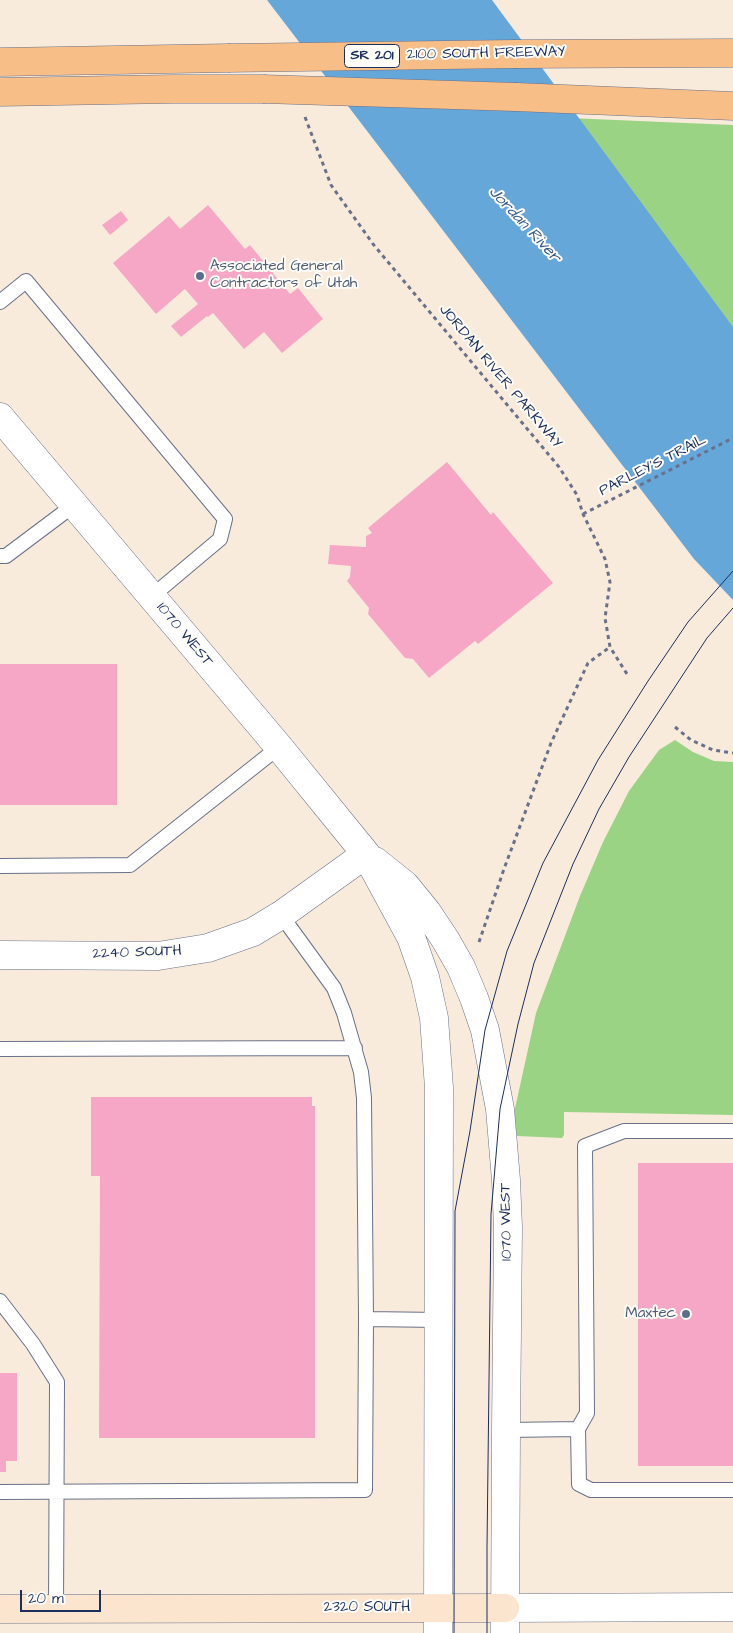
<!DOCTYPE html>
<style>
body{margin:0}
#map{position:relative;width:733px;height:1633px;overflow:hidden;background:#f9ebdb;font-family:"Architects Daughter",sans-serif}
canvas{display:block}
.scale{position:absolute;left:20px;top:1590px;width:81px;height:22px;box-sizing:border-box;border:2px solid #1b2f5e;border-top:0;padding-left:6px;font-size:15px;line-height:18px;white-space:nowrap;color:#1b2f5e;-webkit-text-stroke:4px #fdfcf7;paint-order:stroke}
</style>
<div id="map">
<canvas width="733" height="1633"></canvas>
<div class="scale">20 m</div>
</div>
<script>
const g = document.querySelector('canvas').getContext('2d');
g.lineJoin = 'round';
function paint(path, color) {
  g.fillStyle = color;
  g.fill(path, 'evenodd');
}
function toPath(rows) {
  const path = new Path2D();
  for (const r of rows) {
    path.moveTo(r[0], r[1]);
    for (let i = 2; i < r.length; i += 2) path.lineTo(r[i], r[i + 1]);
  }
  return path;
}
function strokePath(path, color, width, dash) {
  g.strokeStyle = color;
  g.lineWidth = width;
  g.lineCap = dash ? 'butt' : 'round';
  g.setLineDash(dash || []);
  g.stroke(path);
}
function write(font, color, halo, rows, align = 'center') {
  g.font = font + ' "Architects Daughter",sans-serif';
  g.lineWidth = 4;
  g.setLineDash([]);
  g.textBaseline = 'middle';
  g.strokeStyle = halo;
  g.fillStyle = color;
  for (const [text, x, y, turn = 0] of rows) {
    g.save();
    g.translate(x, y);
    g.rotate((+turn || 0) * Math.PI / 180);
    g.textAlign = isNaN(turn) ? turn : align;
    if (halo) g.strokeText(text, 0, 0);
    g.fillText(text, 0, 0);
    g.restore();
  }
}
paint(toPath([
 [522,116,733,125,733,346],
 [675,740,693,752,714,761,733,762,733,1115,564,1112,564,1135,562,1138,517,1136,514,1113,536,1013,580,896,603,842,629,791,659,750]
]), '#9bd385');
paint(toPath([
 [267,0,492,0,733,327,733,600,694,559]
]), '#66a7da');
paint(toPath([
 [208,205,245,249,250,245,290,294,298,288,323,319,282,353,264,332,244,349,213,313,208,317,207,316,181,337,171,326,198,304,185,289,156,314,113,263,169,216,180,229],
 [121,211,128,220,110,235,102,225],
 [447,462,491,515,493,512,553,583,478,644,475,641,429,678,413,659,405,658,368,614,369,608,347,581,350,577,351,566,328,564,330,545,366,547,366,536,372,533,368,528],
 [0,664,117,664,117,805,0,805],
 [91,1097,312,1097,312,1106,315,1106,315,1438,99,1438,100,1176,91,1176],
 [638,1163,733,1163,733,1466,638,1466],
 [0,1373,17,1373,17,1461,6,1461,6,1472,0,1472]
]), '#f6a7c6');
const lane = toPath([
 [0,302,26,281,225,519,220,539,151,597],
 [0,556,6,556,74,505],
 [0,866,130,865,279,747],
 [0,1049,355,1048],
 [0,1301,33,1344,57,1382,56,1609],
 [366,1319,440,1320],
 [578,1429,579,1484,591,1490,733,1490],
 [506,1430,578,1429,587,1413,585,1146,624,1131,733,1131],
 [0,1492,365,1490,366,1319,364,1098,361,1072,344,1013,334,988,281,915]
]);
const street = toPath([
 [0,417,279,747,366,854,411,937,425,977,434,1018,439,1088,438,1633],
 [375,861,405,885,427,912,445,939,461,967,474,998,485,1030,500,1109,506,1180,508,1227,506,1430,505,1633],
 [0,955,158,956,208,948,253,932,281,915,366,854],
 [505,1608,733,1607]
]);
const secondary = toPath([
 [0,1609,505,1608]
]);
const highway = toPath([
 [516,54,733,53],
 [0,62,228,58],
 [0,92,173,89,263,89],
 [516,97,733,106]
]);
strokePath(lane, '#69718a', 16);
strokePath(street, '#69718a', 29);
strokePath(secondary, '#69718a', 29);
strokePath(highway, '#69718a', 29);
strokePath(toPath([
 [305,117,331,185,373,244,559,467,577,495,583,514,605,559,610,582,605,618,610,647,627,674],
 [583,514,733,438],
 [675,727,691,740,713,750,733,753],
 [479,942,504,869,551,743,588,663,610,647]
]), '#69718a', 3, [4, 4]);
strokePath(lane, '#fff', 14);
strokePath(street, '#fff', 28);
strokePath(secondary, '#fce5cf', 28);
strokePath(highway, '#f7be88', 28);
strokePath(toPath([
 [454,1633,455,1211,470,1131,485,1030,507,951,543,863,598,760,648,681,688,622,733,571],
 [487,1633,487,1547,491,1214,500,1109,518,1024,534,963,573,864,599,809,629,757,707,638,733,608]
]), '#1b2f5e', 1);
const highwayBridge = toPath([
 [228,58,516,54],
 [263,89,516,97]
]);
strokePath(highwayBridge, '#69718a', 29, []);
strokePath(highwayBridge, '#f7be88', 28);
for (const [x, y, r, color] of [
 [200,276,5,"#5c6f8a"],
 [686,1314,5,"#5c6f8a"]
]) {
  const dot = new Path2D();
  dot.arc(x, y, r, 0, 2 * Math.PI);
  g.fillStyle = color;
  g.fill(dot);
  strokePath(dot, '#fdfcf7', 2);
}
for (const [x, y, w] of [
 [372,56,55]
]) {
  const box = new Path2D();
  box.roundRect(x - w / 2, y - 11.5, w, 23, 4);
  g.fillStyle = '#fdfcf7';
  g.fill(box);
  strokePath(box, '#1b2f5e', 1);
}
write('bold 14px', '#1b2f5e', null, [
 ["SR 201",372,56]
]);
write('15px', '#1b2f5e', '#fdfcf7', [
 ["2100 SOUTH FREEWAY",486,54,-1],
 ["JORDAN RIVER PARKWAY",500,377,50],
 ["PARLEY'S TRAIL",653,466,-27],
 ["1070 WEST",184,635,50],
 ["2240 SOUTH",137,953,-2],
 ["1070 WEST",507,1222,-91],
 ["2320 SOUTH",367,1608]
]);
write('15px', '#4e5e75', '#fdfcf7', [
 ["Associated General",210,267],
 ["Contractors of Utah",210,284],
 ["Maxtec",676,1314,"right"]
], 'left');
write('italic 16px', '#355989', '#fdfcf7', [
 ["Jordan River",524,225,47]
]);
</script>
